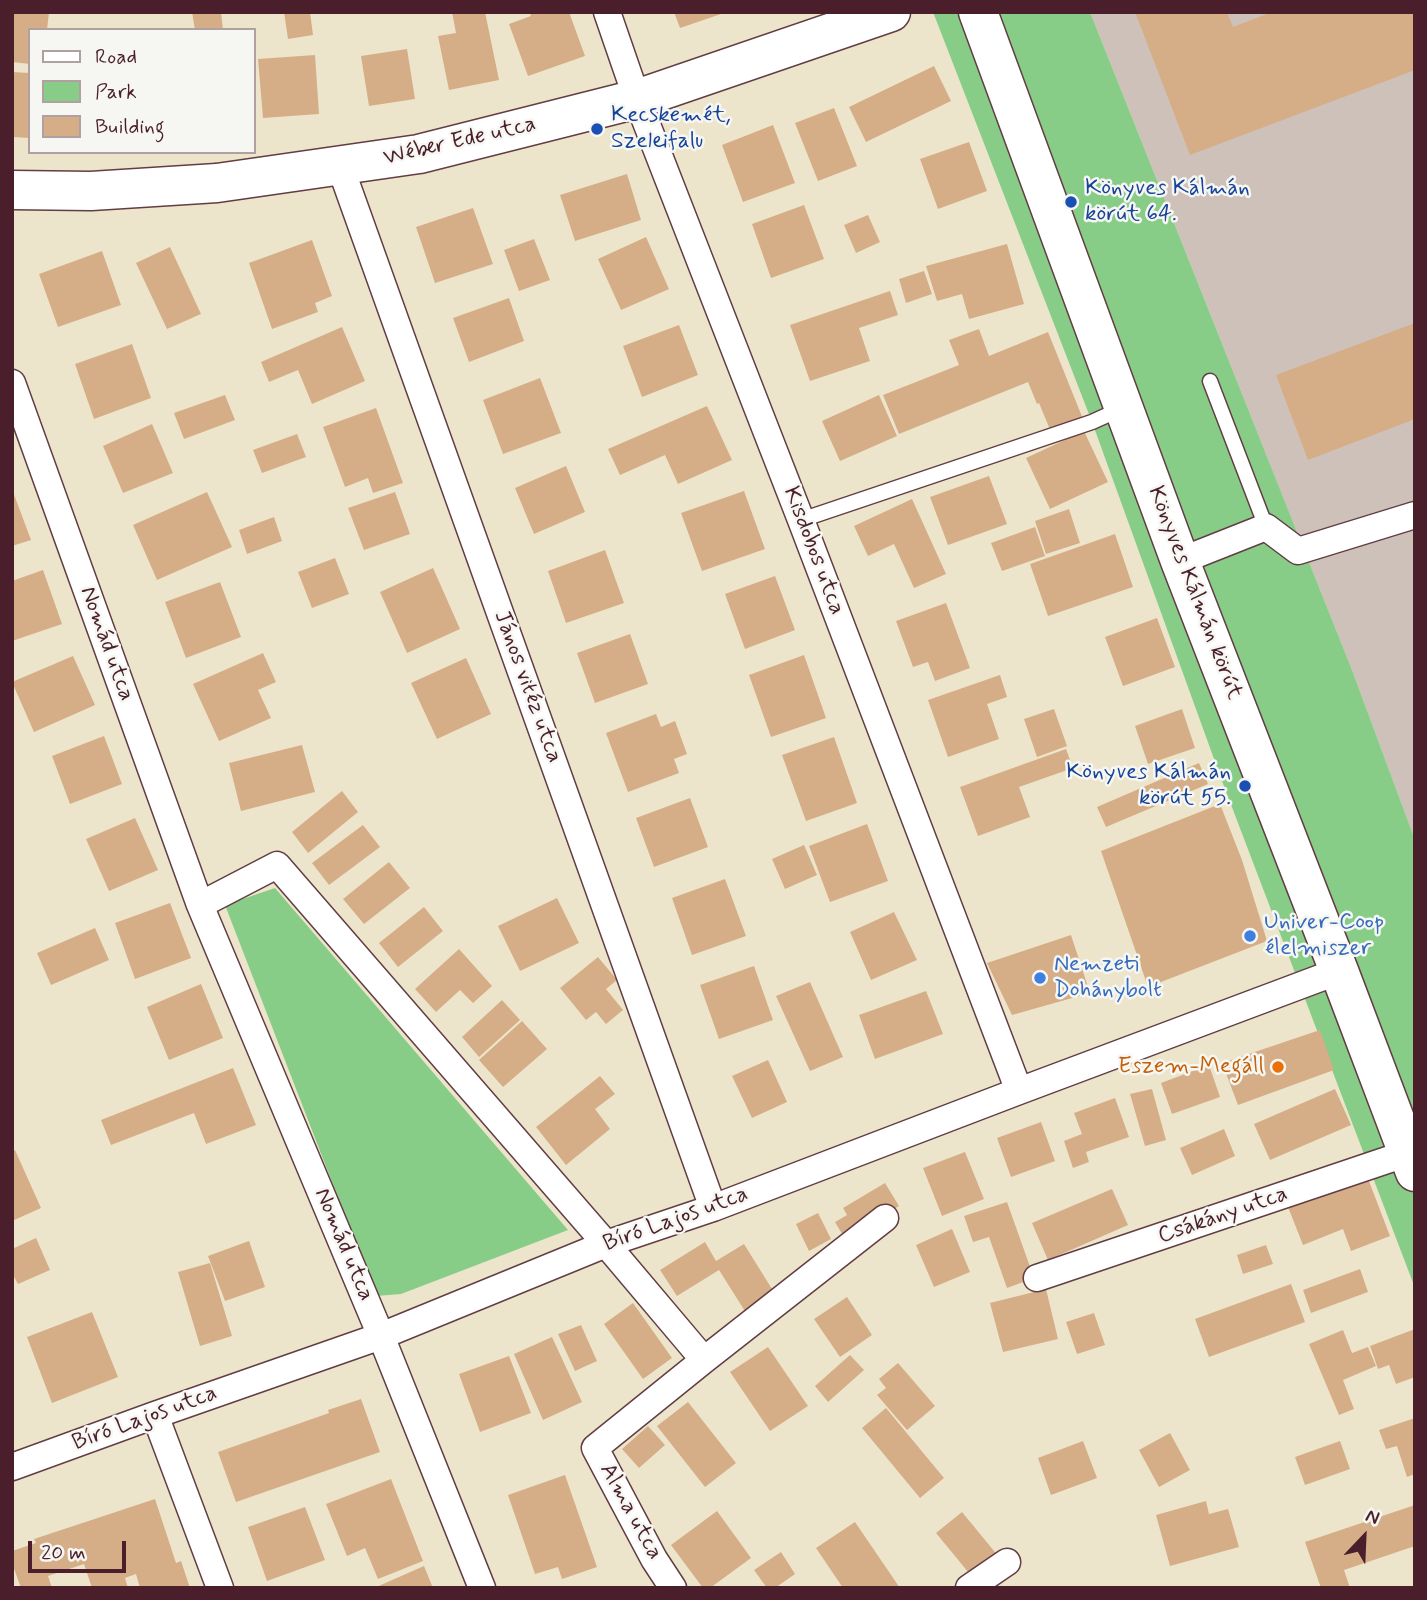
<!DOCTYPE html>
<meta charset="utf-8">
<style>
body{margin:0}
#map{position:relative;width:1427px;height:1600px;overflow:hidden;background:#ede5cb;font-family:Mynerve,sans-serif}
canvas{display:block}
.frame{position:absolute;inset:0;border:14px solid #4a1f2b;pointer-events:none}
.legend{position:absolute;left:28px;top:28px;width:228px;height:126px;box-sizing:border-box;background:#f6f6f2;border:2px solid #b1a0a2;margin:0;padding:9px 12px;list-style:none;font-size:21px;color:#4a1f2b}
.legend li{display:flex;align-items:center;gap:14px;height:35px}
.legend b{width:35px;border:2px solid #b1a0a2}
.north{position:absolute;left:1329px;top:1502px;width:70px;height:70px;-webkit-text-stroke:5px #f6f6f2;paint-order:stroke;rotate:23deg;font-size:19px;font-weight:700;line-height:28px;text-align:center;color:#4a1f2b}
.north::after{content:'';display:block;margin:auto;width:24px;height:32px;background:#4a1f2b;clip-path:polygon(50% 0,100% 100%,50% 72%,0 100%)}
.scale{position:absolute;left:28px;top:1541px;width:98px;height:32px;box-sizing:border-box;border:4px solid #4a1f2b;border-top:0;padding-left:9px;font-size:21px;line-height:24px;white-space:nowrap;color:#4a1f2b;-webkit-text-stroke:5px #f6f6f2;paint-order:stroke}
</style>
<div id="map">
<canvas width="1427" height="1600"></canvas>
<div class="frame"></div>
<ul class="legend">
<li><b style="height:9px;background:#fff"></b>Road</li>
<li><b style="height:19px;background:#88cd87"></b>Park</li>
<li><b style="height:19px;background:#d5ae87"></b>Building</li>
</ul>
<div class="north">N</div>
<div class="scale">20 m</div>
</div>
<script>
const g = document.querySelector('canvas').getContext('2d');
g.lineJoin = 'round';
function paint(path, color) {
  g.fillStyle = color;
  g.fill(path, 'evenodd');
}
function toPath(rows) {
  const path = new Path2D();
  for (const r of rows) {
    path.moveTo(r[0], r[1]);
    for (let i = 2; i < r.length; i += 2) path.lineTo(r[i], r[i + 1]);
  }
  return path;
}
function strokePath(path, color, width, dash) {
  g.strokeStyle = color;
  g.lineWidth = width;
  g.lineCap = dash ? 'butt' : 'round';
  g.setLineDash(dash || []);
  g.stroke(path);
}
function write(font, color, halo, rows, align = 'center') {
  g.font = font + ' Mynerve,sans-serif';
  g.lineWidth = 5;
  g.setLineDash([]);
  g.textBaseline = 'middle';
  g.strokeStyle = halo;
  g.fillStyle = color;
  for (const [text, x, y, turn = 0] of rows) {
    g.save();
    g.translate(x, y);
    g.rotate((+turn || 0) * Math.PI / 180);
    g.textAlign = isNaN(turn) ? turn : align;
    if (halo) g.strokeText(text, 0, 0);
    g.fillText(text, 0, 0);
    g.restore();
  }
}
paint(toPath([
 [1090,12,1415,12,1415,840,1352,670]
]), '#cec1ba');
paint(toPath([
 [933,12,1090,12,1352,670,1415,840,1415,1288,1222,781,1092,422],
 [275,888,568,1230,401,1294,376,1296,225,905]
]), '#88cd87');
paint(toPath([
 [12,12,49,12,47,30,30,30,30,64,12,62],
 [192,12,221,12,223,30,195,30],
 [284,12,310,12,313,35,288,39],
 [452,12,485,12,499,80,449,90,438,36,456,33],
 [529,12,569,12,585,56,528,76,509,24,531,16],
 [674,12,724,12,724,13,680,28],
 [1135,12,1227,12,1233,27,1272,12,1415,12,1415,70,1190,155],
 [407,49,415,99,369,106,361,56],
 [315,55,319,114,263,118,258,59],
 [934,66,951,101,866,142,849,107],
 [12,72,30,73,30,138,12,137],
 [834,108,857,166,818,181,795,123],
 [773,125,795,183,743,202,722,145],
 [969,142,987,191,938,209,920,159],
 [627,174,641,220,575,241,560,195],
 [804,205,824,259,771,278,752,224],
 [473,208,493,264,435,283,416,227],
 [868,215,880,242,856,253,844,225],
 [646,237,669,289,621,310,598,259],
 [534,239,550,280,519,291,504,250],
 [312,240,332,296,315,303,318,312,272,329,249,263],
 [1007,244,1024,304,969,319,962,294,937,301,926,266],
 [170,247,201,314,167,329,136,263],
 [102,251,121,305,58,327,39,274],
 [924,271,932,294,906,303,899,279],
 [890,291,898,315,859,328,870,361,810,381,790,325],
 [509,298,524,341,469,362,453,318],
 [1415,323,1415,419,1308,460,1276,375],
 [679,325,698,375,642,397,623,346],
 [342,327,365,381,312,404,298,370,269,382,261,362],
 [979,329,989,356,1048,332,1083,419,1051,432,1039,403,1037,404,1028,382,899,434,883,395,959,365,949,340],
 [132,344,151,398,94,419,75,364],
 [540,378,561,433,503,454,483,400],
 [225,395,235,420,184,439,174,413],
 [879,395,897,436,840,461,822,421],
 [707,406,732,460,678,484,665,455,620,475,608,449],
 [376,408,403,483,373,493,368,478,345,487,323,427],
 [152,424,173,473,123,493,103,446],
 [1084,431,1108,482,1050,509,1026,458],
 [297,434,306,457,262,473,253,450],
 [566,466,585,512,534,534,515,488],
 [989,476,1007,524,948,545,930,497],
 [12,489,31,540,12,546],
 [744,491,765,549,702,571,681,513],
 [207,492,232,547,157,580,133,525],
 [395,492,410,534,364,550,348,508],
 [912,499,946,574,914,588,894,544,868,556,854,526],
 [1069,509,1080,543,1046,554,1035,521],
 [274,517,282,541,247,554,239,530],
 [1035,527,1045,556,1002,571,991,543],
 [1115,534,1133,587,1048,616,1030,564],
 [605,550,624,603,566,623,548,571],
 [335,558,349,594,312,608,298,572],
 [433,568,460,629,407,653,380,592],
 [43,570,62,624,12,641,12,581],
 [775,576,795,630,745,649,725,594],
 [220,582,241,637,186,658,165,602],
 [946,603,970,668,935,681,928,662,913,667,896,621],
 [1157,618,1175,667,1123,686,1105,637],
 [630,634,648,684,595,703,577,653],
 [263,653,276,682,258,690,271,718,219,741,193,684],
 [804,655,826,718,771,737,749,675],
 [73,656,95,705,34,732,12,682],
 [466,658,491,714,437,739,411,683],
 [1000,675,1007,697,987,704,999,739,948,757,928,700],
 [1054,709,1067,746,1037,757,1024,719],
 [1182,709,1195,748,1148,764,1135,726],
 [656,714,661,727,675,721,687,754,674,759,679,773,628,792,606,733],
 [104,736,122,784,70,804,52,756],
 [834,737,857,803,806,821,782,755],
 [302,745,315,792,241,811,229,763],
 [1066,749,1073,768,1019,787,1030,817,978,836,960,787],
 [1199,763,1208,784,1106,827,1097,807],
 [342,791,358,812,308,853,292,832],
 [690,798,708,847,654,867,636,818],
 [1220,804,1242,860,1267,941,1148,987,1101,851],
 [135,818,158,870,109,891,86,839],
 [867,824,888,881,830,902,809,846],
 [363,825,380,847,329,885,312,863],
 [804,845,817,875,785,889,772,859],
 [389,862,410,888,364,924,343,899],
 [725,879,746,936,692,955,672,898],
 [557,898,579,943,520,971,498,926],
 [170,903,191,958,135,979,115,923],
 [424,907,443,931,398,967,379,943],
 [894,912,917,960,871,980,850,932],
 [95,928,109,960,51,985,37,953],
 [1071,935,1090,993,1012,1015,987,963],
 [459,949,492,986,473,1003,460,990,436,1012,415,989],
 [598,957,617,980,606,989,623,1010,606,1024,596,1012,586,1020,560,988],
 [754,966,773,1020,719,1039,700,985],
 [810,982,843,1057,810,1071,776,996],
 [201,984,223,1038,169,1060,147,1007],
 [926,991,943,1034,875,1059,859,1015],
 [502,1000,520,1020,479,1057,462,1037],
 [522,1021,547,1049,503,1087,479,1060],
 [1320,1030,1334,1070,1238,1105,1222,1063],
 [768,1060,787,1102,752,1118,732,1076],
 [1209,1065,1220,1097,1172,1114,1161,1083],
 [233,1068,256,1125,206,1144,194,1113,111,1145,101,1120],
 [600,1076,615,1094,595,1109,610,1129,566,1165,536,1127],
 [1152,1089,1166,1140,1145,1146,1130,1094],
 [1335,1089,1351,1125,1270,1160,1254,1124],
 [1115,1098,1129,1137,1086,1152,1089,1162,1073,1168,1064,1141,1082,1134,1074,1113],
 [1041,1122,1055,1161,1011,1177,997,1138],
 [1224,1129,1235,1156,1192,1175,1180,1148],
 [15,1150,41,1208,12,1221,12,1152],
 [965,1152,984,1199,942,1216,923,1168],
 [1367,1176,1390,1236,1351,1251,1343,1229,1303,1245,1288,1207],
 [885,1183,899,1206,845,1239,835,1222,847,1215,843,1208],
 [1112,1189,1128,1225,1048,1260,1032,1223],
 [1007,1202,1034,1278,1007,1288,989,1237,973,1242,964,1216],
 [818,1213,831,1239,809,1251,796,1224],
 [952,1229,970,1272,934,1287,916,1245],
 [36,1238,50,1270,18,1284,12,1273,12,1249],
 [249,1241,265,1287,225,1301,208,1256],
 [705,1242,716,1261,744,1244,777,1297,748,1316,719,1270,677,1296,660,1270],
 [1266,1245,1273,1264,1243,1274,1237,1255],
 [210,1263,232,1336,200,1346,178,1272],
 [1360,1269,1368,1292,1311,1313,1303,1290],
 [1291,1284,1305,1322,1209,1357,1195,1319],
 [1046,1289,1058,1339,1003,1352,990,1303],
 [847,1297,872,1335,840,1357,814,1319],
 [633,1303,672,1358,643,1379,604,1324],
 [92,1312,118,1377,52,1403,27,1337],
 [1094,1313,1105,1345,1077,1354,1066,1322],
 [581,1325,597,1361,575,1371,558,1334],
 [1415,1329,1415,1377,1396,1384,1389,1365,1378,1369,1370,1346],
 [1343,1330,1352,1353,1368,1347,1376,1366,1343,1380,1354,1409,1339,1415,1309,1344],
 [552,1337,582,1402,543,1420,514,1354],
 [768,1347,808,1406,770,1431,730,1372],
 [850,1355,864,1370,828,1402,815,1386],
 [509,1356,531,1413,480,1432,459,1374],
 [898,1363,935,1406,907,1430,877,1395,886,1388,879,1379],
 [361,1399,380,1452,236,1502,218,1452,329,1413,328,1410],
 [688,1402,736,1463,705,1487,657,1426],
 [886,1408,944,1478,920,1498,862,1428],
 [1415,1418,1415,1474,1407,1477,1397,1446,1386,1449,1379,1430],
 [648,1426,665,1445,639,1468,622,1449],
 [1170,1433,1190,1470,1159,1487,1139,1450],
 [1083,1441,1097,1478,1051,1495,1038,1458],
 [1340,1441,1350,1469,1305,1485,1295,1457],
 [565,1475,597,1567,562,1579,558,1567,535,1574,508,1495],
 [391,1479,423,1561,378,1579,365,1548,347,1556,326,1504],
 [155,1499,176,1563,181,1561,190,1588,140,1588,136,1574,125,1578,128,1588,92,1588,84,1564,48,1576,52,1588,21,1588,12,1563,12,1551,36,1543,34,1539],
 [1206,1501,1209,1514,1228,1509,1239,1547,1170,1566,1156,1515],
 [1415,1505,1415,1546,1344,1570,1350,1588,1321,1588,1305,1542],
 [305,1507,325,1560,267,1581,248,1527],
 [717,1511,751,1558,710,1588,703,1588,671,1545],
 [962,1512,999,1557,973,1578,936,1533],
 [855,1522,900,1588,843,1588,816,1548],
 [781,1552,795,1574,775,1588,767,1588,754,1570],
 [424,1566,433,1588,374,1588]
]), '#d5ae87');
const lane = toPath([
 [1210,381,1266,527],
 [801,520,1092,422,1123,408]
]);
const street = toPath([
 [607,12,637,99,801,520,1019,1091],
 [340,166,713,1208],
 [12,383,200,905,381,1336,482,1588],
 [1180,561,1266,527,1298,551,1415,515],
 [200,905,277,865,606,1244,704,1360],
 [1037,1278,1408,1153],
 [155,1415,220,1588],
 [12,1467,155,1415,381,1336,606,1244,713,1208,1019,1091,1339,971],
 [673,1588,654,1559,595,1448,704,1360,885,1218],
 [969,1588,1007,1562]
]);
const secondary = toPath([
 [978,12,1180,561,1339,971,1415,1172],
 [12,190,91,191,217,183,419,154,637,99,891,12]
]);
strokePath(lane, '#623d43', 17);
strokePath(street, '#623d43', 29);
strokePath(secondary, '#623d43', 41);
strokePath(lane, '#fff', 14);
strokePath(street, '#fff', 26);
strokePath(secondary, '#fff', 38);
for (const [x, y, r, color] of [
 [597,129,7,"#1a4fb4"],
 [1071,202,7,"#1a4fb4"],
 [1245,786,7,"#1a4fb4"],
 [1250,936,7,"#3f7fe0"],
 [1040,978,7,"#3f7fe0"],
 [1278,1067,7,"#e8710a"]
]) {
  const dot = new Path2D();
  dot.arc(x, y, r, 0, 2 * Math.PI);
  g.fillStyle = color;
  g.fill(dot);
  strokePath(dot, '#f6f6f2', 2.5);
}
write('23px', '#164399', '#f6f6f2', [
 ["Kecskemét,",611,116],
 ["Szeleifalu",611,142],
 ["Könyves Kálmán",1085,189],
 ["körút 64.",1085,215],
 ["Könyves Kálmán",1231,773,"right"],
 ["körút 55.",1231,799,"right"]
], 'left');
write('23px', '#4a1f2b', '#f6f6f2', [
 ["Wéber Ede utca",460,142,-13],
 ["Kisdobos utca",813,551,69],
 ["Könyves Kálmán körút",1194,593,69],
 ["Nomád utca",106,644,70],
 ["János vitéz utca",527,687,70],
 ["Csákány utca",1223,1216,-19],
 ["Bíró Lajos utca",676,1220,-20],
 ["Nomád utca",343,1245,67],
 ["Bíró Lajos utca",145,1419,-20],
 ["Alma utca",630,1512,61]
]);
write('23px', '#366cbe', '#f6f6f2', [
 ["Univer-Coop",1264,923],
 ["élelmiszer",1264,949],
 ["Nemzeti",1054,965],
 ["Dohánybolt",1054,991]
], 'left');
write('23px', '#c56008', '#f6f6f2', [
 ["Eszem-Megáll",1264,1067]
], 'right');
</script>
